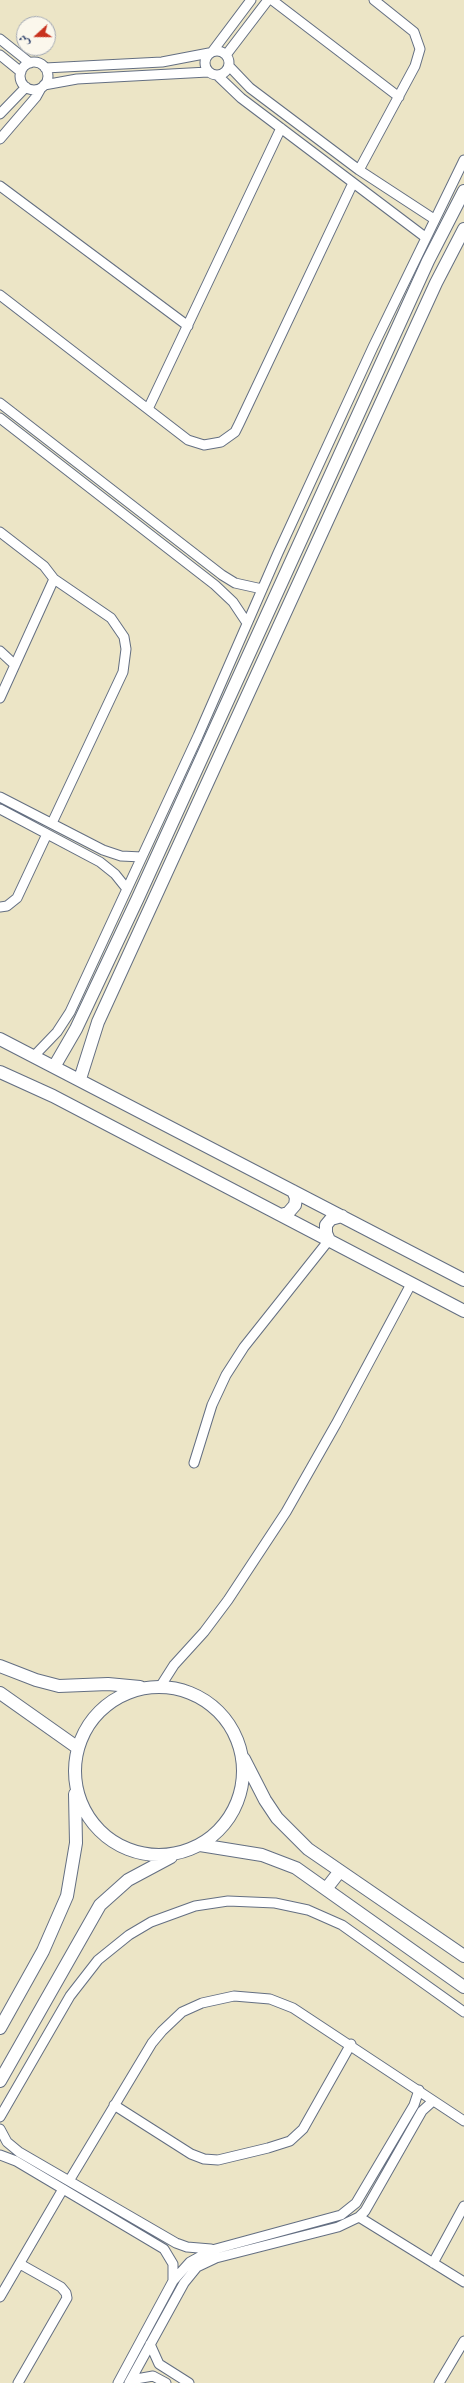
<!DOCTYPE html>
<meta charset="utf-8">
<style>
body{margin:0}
#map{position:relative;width:464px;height:2383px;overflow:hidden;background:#ece5c6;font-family:Vollkorn,Amiri,serif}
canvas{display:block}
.north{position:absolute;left:16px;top:16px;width:40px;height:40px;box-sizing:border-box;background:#fbf7ec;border:1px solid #a1a7b3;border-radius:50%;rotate:249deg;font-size:11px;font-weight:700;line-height:16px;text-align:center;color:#1b2f5e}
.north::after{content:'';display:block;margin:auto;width:14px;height:18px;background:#c8321e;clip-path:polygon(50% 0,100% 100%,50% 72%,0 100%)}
</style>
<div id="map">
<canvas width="464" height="2383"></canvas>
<div class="north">ش</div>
</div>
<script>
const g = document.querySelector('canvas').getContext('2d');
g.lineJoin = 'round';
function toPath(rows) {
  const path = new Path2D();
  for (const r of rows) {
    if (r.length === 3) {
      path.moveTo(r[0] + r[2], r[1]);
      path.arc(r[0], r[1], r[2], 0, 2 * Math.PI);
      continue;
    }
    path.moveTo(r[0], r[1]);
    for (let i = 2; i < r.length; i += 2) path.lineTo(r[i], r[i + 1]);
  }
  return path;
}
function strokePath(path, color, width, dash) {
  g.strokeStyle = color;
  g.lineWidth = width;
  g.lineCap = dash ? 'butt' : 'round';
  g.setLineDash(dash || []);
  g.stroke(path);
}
const minor = toPath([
 [272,0,399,97],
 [0,39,30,63],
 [217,63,12],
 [212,52,251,0],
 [0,55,21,72],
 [226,55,268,0],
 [34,76,14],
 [229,66,250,88,359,170,434,219],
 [45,68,162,62,209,53],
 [218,76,241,98,425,237],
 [44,85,77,79,208,72],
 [0,114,26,87],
 [0,139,36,97,41,88],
 [359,170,415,66,420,49,414,32,374,0],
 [0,186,188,326],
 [0,295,188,440,204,445,221,442,235,432,239,424,353,183],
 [0,403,222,575,235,583,262,589],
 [148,409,281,128],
 [0,418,215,585,233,602,247,623],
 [0,532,44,566,54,579,111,618,124,637,126,649,123,672,52,823],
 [0,651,15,665],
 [0,698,54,579],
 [0,797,103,850,121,856,142,857],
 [0,809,100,862,115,874,127,889],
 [0,907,7,906,17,898,47,834],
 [34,1056,57,1032,70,1012,198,736,278,553,373,347,464,160],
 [194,1463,212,1405,226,1375,244,1347,329,1240],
 [160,1687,174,1665,204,1632,228,1600,286,1512,336,1424,411,1284],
 [114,2105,191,2154,204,2159,218,2160,268,2148,290,2141,303,2129,351,2044],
 [0,2117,70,1996,98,1960,129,1935,151,1922,195,1906,228,1901,275,1903,308,1910,342,1925,464,2012],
 [0,2129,7,2142,19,2152,176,2243,187,2247,211,2249],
 [0,2155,16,2161,164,2249,173,2264,173,2281],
 [69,2181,152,2043,162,2031,182,2012,202,2003,234,1996,270,1999,293,2008,464,2121],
 [359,2217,464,2282],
 [433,2263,464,2206],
 [0,2297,63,2189],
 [150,2344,159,2364,189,2383],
 [131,2380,153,2376,166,2383],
 [18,2383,67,2298,66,2293,61,2287,20,2264],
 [118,2383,173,2281,190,2262,212,2250,341,2215,356,2203,414,2105,419,2090],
 [129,2383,184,2283,197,2267,216,2258,338,2227,359,2217,365,2211,422,2111,433,2101],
 [439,2383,464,2341]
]);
const tertiary = toPath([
 [0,1039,464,1280],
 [54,1067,76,1029,137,900,428,261,464,191],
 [0,1072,53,1096,464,1311],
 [80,1079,98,1022,436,283,464,229],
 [281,1215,288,1213,295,1205,296,1198,293,1191],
 [329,1240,326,1233,326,1225,331,1219,342,1216],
 [0,1666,36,1680,59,1686,108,1684,140,1687],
 [159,1771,84],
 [0,1693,78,1748],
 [244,1759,265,1800,277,1818,308,1849,464,1956],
 [200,1845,262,1855,296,1868,464,1987],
 [326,1889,340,1871],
 [0,2028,43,1951,67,1896,76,1843,75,1794],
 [0,2081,100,1905,128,1880,171,1857]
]);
strokePath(minor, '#646f82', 11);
strokePath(tertiary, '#646f82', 14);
strokePath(minor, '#fff', 9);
strokePath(tertiary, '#fff', 12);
</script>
